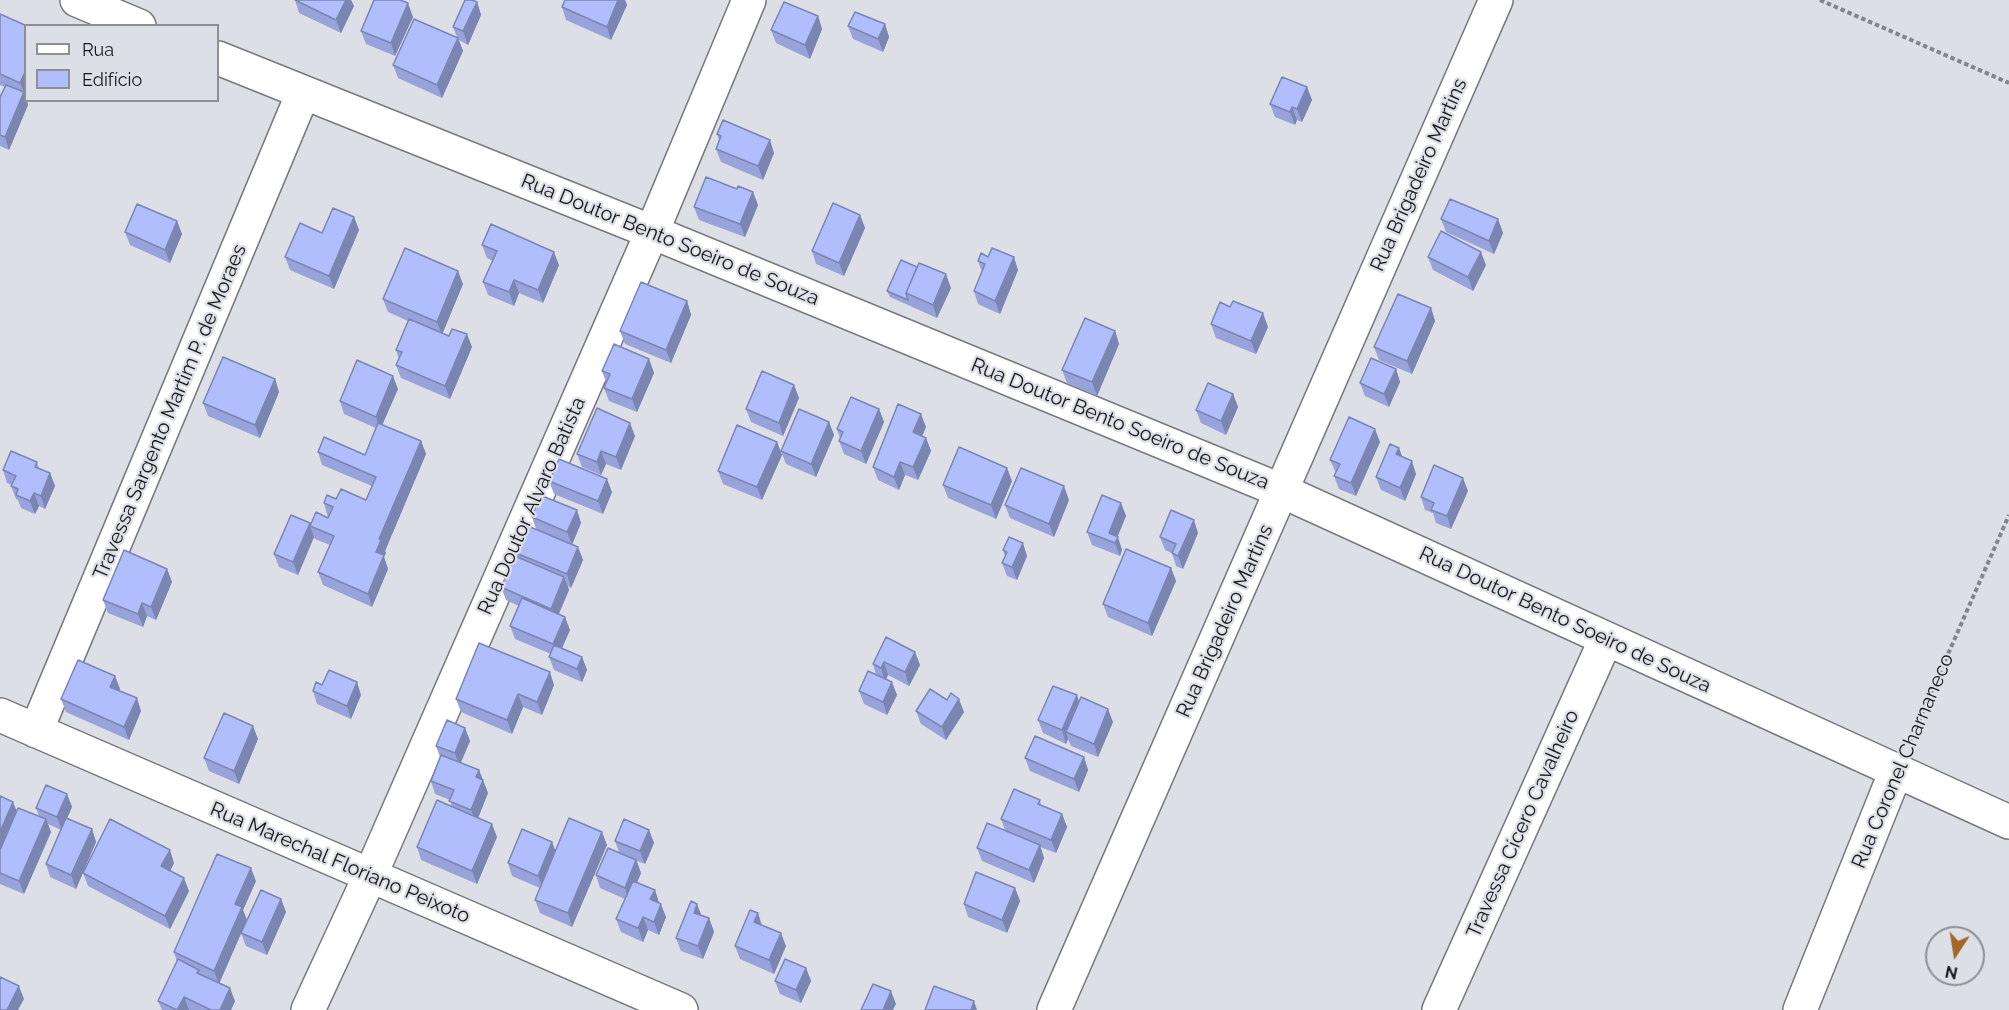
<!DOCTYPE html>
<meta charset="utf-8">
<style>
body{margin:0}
#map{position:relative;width:2009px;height:1010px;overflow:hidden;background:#dddfe6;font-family:Raleway,sans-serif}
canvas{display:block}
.legend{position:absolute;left:24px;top:24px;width:195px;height:78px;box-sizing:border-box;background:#dddfe6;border:2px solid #8e8f94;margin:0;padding:8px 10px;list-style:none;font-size:18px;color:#17181a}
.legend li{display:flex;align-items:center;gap:12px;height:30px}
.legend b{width:30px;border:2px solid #8e8f94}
.north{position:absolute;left:1925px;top:926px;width:60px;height:60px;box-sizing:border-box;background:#dddfe6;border:2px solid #8e8f94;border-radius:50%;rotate:192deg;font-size:16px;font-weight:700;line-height:24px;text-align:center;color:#17181a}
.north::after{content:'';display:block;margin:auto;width:21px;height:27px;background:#a36828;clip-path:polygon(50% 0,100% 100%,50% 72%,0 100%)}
</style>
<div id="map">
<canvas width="2009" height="1010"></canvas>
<ul class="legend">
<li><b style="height:8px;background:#fff"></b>Rua</li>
<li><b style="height:16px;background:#b0befd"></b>Edifício</li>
</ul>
<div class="north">N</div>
</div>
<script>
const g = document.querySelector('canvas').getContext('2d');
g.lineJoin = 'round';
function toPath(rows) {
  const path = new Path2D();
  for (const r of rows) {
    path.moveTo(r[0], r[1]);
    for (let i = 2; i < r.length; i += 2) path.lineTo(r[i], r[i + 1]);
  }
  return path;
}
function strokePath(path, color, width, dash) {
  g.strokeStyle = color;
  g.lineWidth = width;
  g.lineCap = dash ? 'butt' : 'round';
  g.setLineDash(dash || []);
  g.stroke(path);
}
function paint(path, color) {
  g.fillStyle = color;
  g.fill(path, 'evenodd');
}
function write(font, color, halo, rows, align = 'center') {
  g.font = font + ' Raleway,sans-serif';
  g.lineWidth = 4.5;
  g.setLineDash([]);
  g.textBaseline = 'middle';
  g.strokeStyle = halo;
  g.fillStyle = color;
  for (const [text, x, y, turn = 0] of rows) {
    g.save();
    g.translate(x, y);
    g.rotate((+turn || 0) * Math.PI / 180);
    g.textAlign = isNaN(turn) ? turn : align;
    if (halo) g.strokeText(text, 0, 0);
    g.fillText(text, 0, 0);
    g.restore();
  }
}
const minor = toPath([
 [77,0,139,26],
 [218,58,652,232,1282,491,2009,822],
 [0,715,681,1010],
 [36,731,303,93],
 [308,1010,370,876,652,232,749,0],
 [1054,1010,1496,0],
 [1439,1010,1606,639],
 [1800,1010,1896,771]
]);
strokePath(minor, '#77797f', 36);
strokePath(toPath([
 [1820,0,2009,83],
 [1909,743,2009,515]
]), '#84858a', 4, [4.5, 3]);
strokePath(minor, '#fff', 33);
paint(toPath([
 [295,0,351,0,354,6,341,33,299,13],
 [565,0,625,0,627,5,611,40,566,20,562,7],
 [477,2,481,15,468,45,459,40,463,51,442,98,398,78,393,65,457,37,453,27],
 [0,14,28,105,9,150,0,146,0,97,5,87,0,85],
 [818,16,822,29,810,59,776,43,771,30],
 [413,17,395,56,366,44,361,31],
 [885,24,889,37,883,52,853,39,848,26],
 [1307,87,1312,100,1302,122,1297,120,1295,125,1275,117,1270,104],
 [717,134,774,153,763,180,721,162,716,149,719,140],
 [737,189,753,192,758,205,745,237,699,220,694,207],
 [860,215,865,228,844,276,816,264,812,251],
 [354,217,359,230,334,289,290,270,285,257,322,233],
 [1441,219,1498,219,1503,233,1494,254,1446,232],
 [177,221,182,234,170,263,130,245,125,232],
 [482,245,559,265,543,303,519,293,514,306,488,295,483,282,493,261,487,258],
 [1428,257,1486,265,1473,291,1433,270],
 [978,261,1018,270,1000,314,978,304,974,291,982,272],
 [463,284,442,333,472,347,450,399,401,378,396,365,399,359,396,350,408,321,388,312,383,299],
 [951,288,937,318,890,297,887,291],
 [687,301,691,315,671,363,625,344,620,331],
 [1431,308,1435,321,1412,374,1379,360,1374,347],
 [1211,324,1268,327,1256,354,1216,338],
 [1115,331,1119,344,1097,396,1067,383,1062,370],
 [649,359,654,373,637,412,609,401,604,388,606,382,602,371],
 [1396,369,1400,382,1389,407,1365,396,1360,383],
 [275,379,279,392,260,438,208,416,203,403],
 [794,385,799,398,783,436,751,422,746,409],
 [398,389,382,425,421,441,426,454,385,551,386,553,384,557,388,569,372,607,323,585,318,572,330,545,315,539,314,537,298,575,279,567,274,554,311,525,328,518,324,503,336,499,366,500,372,486,322,465,318,452,365,455,376,428,344,414,340,401],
 [1233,394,1238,407,1226,435,1201,423,1196,410],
 [879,409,884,422,866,464,844,454,839,441,840,438,837,429],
 [829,422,834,435,816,477,786,464,781,451],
 [926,427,922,436,926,438,931,451,918,480,905,475,899,490,878,480,873,467],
 [635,436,621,470,606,464,601,475,582,467,577,454],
 [777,442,782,455,762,500,723,484,718,471],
 [1380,442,1356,496,1339,489,1334,476,1336,473,1330,460],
 [1402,457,1416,474,1405,501,1381,490,1376,477],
 [37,462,39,468,50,473,55,486,45,509,39,506,35,514,21,508,18,500,16,499,11,486,12,485,7,483,3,470],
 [549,481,612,492,603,514,554,494],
 [1012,481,996,519,948,498,943,485],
 [1468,491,1451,529,1436,523,1433,513,1425,510,1421,497],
 [1069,500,1054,537,1010,518,1005,505],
 [1121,503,1126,516,1117,537,1122,550,1120,556,1092,545,1087,532],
 [577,510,581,523,572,544,578,547,583,560,571,588,568,586,569,590,559,614,570,630,562,648,582,657,587,670,582,682,554,670,549,657,551,654,515,639,510,626,519,606,506,600,501,587,518,557,516,553,536,529,532,517],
 [1198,533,1183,569,1176,566,1172,553,1165,550,1160,537],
 [1003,550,1027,556,1017,580,1007,576,1002,563,1005,557],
 [1171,568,1176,581,1152,636,1108,617,1103,604],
 [167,569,172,582,156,620,147,616,143,627,108,613,103,600],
 [915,652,920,665,909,686,888,675,886,679,897,695,887,715,864,704,859,691,876,675,873,664],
 [115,676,120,689,119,691,141,711,129,740,66,712,61,699],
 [322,685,361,695,351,719,317,704,313,691],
 [554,685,542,715,523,707,512,734,461,712,456,699],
 [947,700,964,712,946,740,921,724,916,711],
 [1079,702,1113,722,1098,757,1071,746,1068,739,1066,744,1043,733,1038,720],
 [465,728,470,741,461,763,479,770,488,793,478,818,497,837,477,884,421,860,417,847,452,807,450,800,435,794,431,781,440,757,436,746],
 [258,739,239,784,209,771,204,758],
 [1084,757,1088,770,1079,792,1030,771,1025,758],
 [67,794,72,807,67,818,92,829,96,842,83,872,174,863,170,871,189,891,170,929,88,886,83,873,76,889,50,877,46,864,61,830,48,824,51,832,24,894,0,884,0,873,13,802,17,812,39,816,36,808],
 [1040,800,1041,805,1062,814,1067,827,1056,853,1040,847,1044,858,1034,883,982,861,977,848,1005,830,1001,819],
 [649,830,654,843,645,864,637,861,641,873,637,883,655,890,659,903,666,917,659,935,648,930,643,942,621,932,616,919,625,899,600,888,596,875,619,852,615,841],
 [552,842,555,851,607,845,572,927,540,913,535,900,540,888,512,876,508,863],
 [256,881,243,910,247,920,281,899,286,912,267,955,246,946,241,933,219,983,235,1001,231,1010,162,1010,158,1001,177,962,174,952],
 [1015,888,1020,901,1007,933,968,917,964,904],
 [758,913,762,925,786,946,774,974,740,959,735,946],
 [701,915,709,918,714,932,703,959,681,951,676,938],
 [806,968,811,981,801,1003,780,994,775,981]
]), '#97a3da');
paint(toPath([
 [346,0,351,0,354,6,341,33,336,20],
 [618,0,625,0,627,5,611,40,607,27],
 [477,2,481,15,468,45,463,31],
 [408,3,413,17,395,56,391,43],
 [818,16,822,29,810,59,805,45],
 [885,24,889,37,883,52,878,39],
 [458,38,463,51,442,98,437,85],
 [26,70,25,96,26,100,27,100,28,105,9,150,5,137,24,92,20,83],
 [1307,87,1312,100,1302,122,1297,109],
 [1292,107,1297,120,1295,125,1290,112],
 [770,140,774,153,763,180,758,166],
 [753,192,758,205,745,237,740,224],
 [860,215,865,228,844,276,839,263],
 [354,217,359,230,334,289,329,276],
 [1498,219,1503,233,1494,254,1489,241],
 [177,221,182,234,170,263,165,250],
 [554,252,559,265,543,303,538,290],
 [1481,252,1486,265,1473,291,1468,277],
 [1014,257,1018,270,1000,314,995,301],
 [458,271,463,284,442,335,437,322],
 [946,274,951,288,937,318,933,305],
 [514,280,519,293,514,306,509,292],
 [687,301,691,315,671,363,666,350],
 [1431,308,1435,321,1412,374,1407,361],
 [1263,313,1268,327,1256,354,1251,341],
 [1115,331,1119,344,1097,396,1092,382],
 [467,334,472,347,450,399,445,386],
 [649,359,654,373,637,412,632,399],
 [1396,369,1400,382,1389,407,1384,394],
 [393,376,398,389,380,430,376,417],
 [275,379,279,392,260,438,255,425],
 [794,385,799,398,783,436,779,423],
 [1233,394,1238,407,1226,435,1221,421],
 [879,409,884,422,866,464,861,451],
 [921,414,926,427,918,446,913,432],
 [829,422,834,435,816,477,811,464],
 [630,423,635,436,621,470,616,457],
 [1375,429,1380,442,1356,496,1351,483],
 [926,438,931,451,918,480,913,467],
 [421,441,426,454,385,551,386,553,384,557,388,569,372,607,368,594,379,539],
 [777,442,782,455,762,500,757,487],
 [1399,448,1404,461,1396,454],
 [601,451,606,464,601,475,597,462],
 [1412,461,1416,474,1405,501,1400,488],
 [900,462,905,475,899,490,894,477],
 [1007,468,1012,481,996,519,991,505],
 [50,473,55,486,45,509,41,496],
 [1463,478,1468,491,1451,529,1447,516],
 [607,479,612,492,603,514,598,501],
 [1064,486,1069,500,1054,537,1049,524],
 [34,493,39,506,35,514,30,501],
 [1121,503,1126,516,1115,543,1109,533],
 [577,510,581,523,572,545,567,532],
 [1194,520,1198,533,1183,569,1178,556],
 [310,523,312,527,310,526,314,537,298,575,293,562],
 [1118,537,1122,550,1120,556,1115,543],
 [1023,543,1027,556,1017,580,1012,567],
 [578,547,583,560,571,588,567,574],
 [1171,568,1176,581,1152,636,1148,623],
 [167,569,172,582,156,620,151,607],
 [564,577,569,590,555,622,551,609],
 [142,603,147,616,143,627,138,614],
 [565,617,570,630,558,657,553,644],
 [915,652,920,665,909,686,905,672],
 [582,657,587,670,582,682,577,669],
 [884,662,888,675,885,681,881,668],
 [550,672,554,685,542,715,537,702],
 [115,676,120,689,115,700,110,687],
 [357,682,361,695,351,719,347,706],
 [892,682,897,695,887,715,883,702],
 [518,694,523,707,512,734,507,720],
 [1077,695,1081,708,1066,732,1068,739,1066,744,1062,730],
 [137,698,141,711,129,740,124,727],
 [959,699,964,712,946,740,942,727],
 [1108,709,1113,722,1098,757,1094,744],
 [253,726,258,739,239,784,234,771],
 [465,728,470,741,459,766,455,753],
 [1084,757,1088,770,1079,792,1074,779],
 [479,770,488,793,476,823,471,810,476,777],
 [67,794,72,807,62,830,57,817],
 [13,802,18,815,0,856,0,832],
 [1062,814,1067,827,1056,853,1051,840],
 [46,819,51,832,24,894,19,881],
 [492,824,497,837,477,884,472,871],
 [92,829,96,842,76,889,71,875],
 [649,830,654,843,645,864,640,851],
 [602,832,607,845,572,927,568,913],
 [552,842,557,855,543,889,538,876],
 [1040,845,1044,858,1034,883,1029,870],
 [170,850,174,863,166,879,161,866],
 [636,860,641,873,629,901,625,888],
 [251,868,256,881,243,910,247,920,219,984,214,971,235,904],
 [184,878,189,891,170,929,165,916],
 [1015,888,1020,901,1007,933,1002,920],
 [655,890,659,903,650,899],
 [281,899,286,912,267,955,262,942],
 [661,904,666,917,659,935,654,922],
 [697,904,702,917,694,913],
 [758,913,762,927,754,922],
 [643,917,648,930,643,942,638,928],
 [709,918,714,932,703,959,698,946],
 [781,933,786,946,774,974,769,960],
 [806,968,811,981,801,1003,796,990],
 [19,986,24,999,18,1010,7,1010],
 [230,988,235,1001,231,1010,220,1010],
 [891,991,896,1004,893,1010,883,1010],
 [184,997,189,1010,177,1010],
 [974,1001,977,1010,971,1010]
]), '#7b85b1');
const building = toPath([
 [295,0,346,0,336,20,295,0],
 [374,0,400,0,408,3,391,43,361,31,374,0],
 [465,0,472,0,477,2,463,31,453,27,465,0],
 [565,0,618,0,607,27,562,7,565,0],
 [784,2,818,16,805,45,771,30,784,2],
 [855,12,885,24,878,39,848,26,855,12],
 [0,14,27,26,26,26,26,70,20,83,0,74,0,14],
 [414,19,458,38,437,85,393,65,414,19],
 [1282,77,1307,87,1297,109,1292,107,1290,112,1270,104,1282,77],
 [6,85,24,92,5,137,0,135,0,97,6,85],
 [723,120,770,140,758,166,716,149,721,136,717,134,723,120],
 [706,177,737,189,738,186,753,192,740,224,694,207,706,177],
 [1450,199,1498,219,1489,241,1441,219,1450,199],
 [833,203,860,215,839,263,812,251,833,203],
 [137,204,177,221,165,250,125,232,137,204],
 [333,208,354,217,329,276,285,257,300,223,322,233,333,208],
 [491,224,554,252,538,290,514,280,509,292,483,282,497,251,482,245,491,224],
 [1441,231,1481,252,1468,277,1428,257,1441,231],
 [405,248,458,271,437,322,383,299,405,248],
 [992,248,1014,257,995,301,974,291,985,264,978,261,981,253,988,257,992,248],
 [901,260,917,267,906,293,908,300,887,291,901,260],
 [919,263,946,274,933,305,906,293,919,263],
 [641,282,687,301,666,350,620,331,641,282],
 [1398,294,1431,308,1407,361,1374,347,1398,294],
 [1233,301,1263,313,1251,341,1211,324,1220,302,1230,307,1233,301],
 [1085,318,1115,331,1092,382,1062,370,1085,318],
 [409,319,449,336,452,329,467,334,445,386,396,365,402,352,396,350,409,319],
 [614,344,649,359,632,399,604,388,610,374,602,371,614,344],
 [223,357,275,379,255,425,203,403,223,357],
 [1371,358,1396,369,1384,394,1360,383,1371,358],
 [357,360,393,376,376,417,340,401,357,360],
 [762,371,794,385,779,423,746,409,762,371],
 [1208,383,1233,394,1221,421,1196,410,1208,383],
 [851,397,879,409,861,451,839,441,843,432,837,429,851,397],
 [898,404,921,414,913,432,926,438,913,467,900,462,894,477,873,467,898,404],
 [597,408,630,423,616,457,601,451,597,462,577,454,597,408],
 [799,409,829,422,811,464,781,451,799,409],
 [1349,417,1375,429,1351,483,1334,476,1340,464,1330,460,1349,417],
 [378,423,421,441,379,539,381,540,376,552,384,555,368,594,318,572,334,536,310,526,316,512,328,518,333,507,324,503,327,495,336,499,341,489,366,500,376,477,318,452,324,437,365,455,378,423],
 [737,425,777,442,757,487,718,471,737,425],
 [1390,444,1399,448,1396,454,1412,461,1400,488,1376,477,1390,444],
 [959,447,1007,468,991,505,943,485,959,447],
 [11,451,37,462,35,467,50,473,41,496,34,493,30,501,16,495,18,489,11,486,16,476,3,470,11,451],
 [559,459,607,479,598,501,549,481,559,459],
 [1434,465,1463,478,1447,516,1431,510,1434,503,1421,497,1434,465],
 [1021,468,1064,486,1049,524,1005,505,1021,468],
 [540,495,577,510,567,532,532,517,540,495],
 [1102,495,1121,503,1109,533,1118,537,1115,543,1087,532,1102,495],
 [1171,510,1194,520,1178,556,1172,553,1176,544,1160,537,1171,510],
 [291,515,310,523,293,562,274,554,291,515],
 [528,526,578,547,567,574,516,553,528,526],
 [1009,537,1023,543,1012,567,1002,563,1007,552,1003,550,1009,537],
 [1126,549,1171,568,1148,623,1103,604,1126,549],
 [124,550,167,569,151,607,142,603,138,614,103,600,124,550],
 [515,556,564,577,551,609,501,587,515,556],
 [522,598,565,617,553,644,510,626,522,598],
 [886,637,915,652,905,672,884,662,881,668,873,664,886,637],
 [479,643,550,672,537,702,518,694,507,720,456,699,479,643],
 [554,645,582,657,577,669,549,657,554,645],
 [78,660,115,676,110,687,137,698,124,727,61,699,78,660],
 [329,670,357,682,347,706,313,691,316,682,322,685,329,670],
 [868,671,892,682,883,702,859,691,868,671],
 [1053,686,1077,695,1062,730,1038,720,1053,686],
 [930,689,947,700,951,693,959,699,942,727,916,711,930,689],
 [1081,697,1108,709,1094,744,1066,732,1081,697],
 [224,713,253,726,234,771,204,758,224,713],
 [447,720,465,728,455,753,436,746,447,720],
 [1035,736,1084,757,1074,779,1025,758,1035,736],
 [441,755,479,770,476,777,483,780,471,810,449,801,454,790,431,781,441,755],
 [46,785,67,794,57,817,36,808,46,785],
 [1014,789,1040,800,1038,804,1062,814,1051,840,1001,819,1014,789],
 [0,796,13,802,0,832,0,796],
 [437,800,492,824,472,871,417,847,437,800],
 [18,808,46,819,19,881,0,873,0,850,18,808],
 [66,818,92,829,71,875,46,864,66,818],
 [569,818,602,832,568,913,535,900,569,818],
 [110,819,170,850,161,866,184,878,165,916,83,873,110,819],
 [624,819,649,830,640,851,615,841,624,819],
 [987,823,1040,845,1029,870,977,848,987,823],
 [522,829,552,842,538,876,508,863,522,829],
 [608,848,636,860,625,888,596,875,608,848],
 [217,854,251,868,235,904,242,907,214,971,174,952,217,854],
 [976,872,1015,888,1002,920,964,904,976,872],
 [633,881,655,890,650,899,661,904,654,922,643,917,638,928,616,919,633,881],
 [261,890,281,899,262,942,241,933,261,890],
 [691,901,697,904,694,913,709,918,698,946,676,938,691,901],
 [750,910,758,913,754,922,781,933,769,960,735,946,750,910],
 [178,959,199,970,197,973,230,988,220,1010,211,1010,184,997,177,1010,158,1001,178,959],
 [785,959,806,968,796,990,775,981,785,959],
 [0,977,19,986,7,1010,0,1010,0,977],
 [873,984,891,991,883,1010,861,1010,873,984],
 [934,986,974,1001,971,1010,925,1010,934,986]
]);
paint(building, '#b0befd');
strokePath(building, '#7b85b1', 1.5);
write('20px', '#17181a', '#dddfe6', [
 ["Rua Brigadeiro Martins",1419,175,-66],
 ["Rua Doutor Bento Soeiro de Souza",670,240,22],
 ["Travessa Sargento Martim P. de Moraes",170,412,-67],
 ["Rua Doutor Bento Soeiro de Souza",1120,424,22],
 ["Rua Doutor Alvaro Batista",532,506,-66],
 ["Rua Doutor Bento Soeiro de Souza",1565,620,25],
 ["Rua Brigadeiro Martins",1225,621,-66],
 ["Rua Coronel Charnaneco",1903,761,-67],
 ["Travessa Cícero Cavalheiro",1523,824,-66],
 ["Rua Marechal Floriano Peixoto",340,863,23]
]);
</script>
